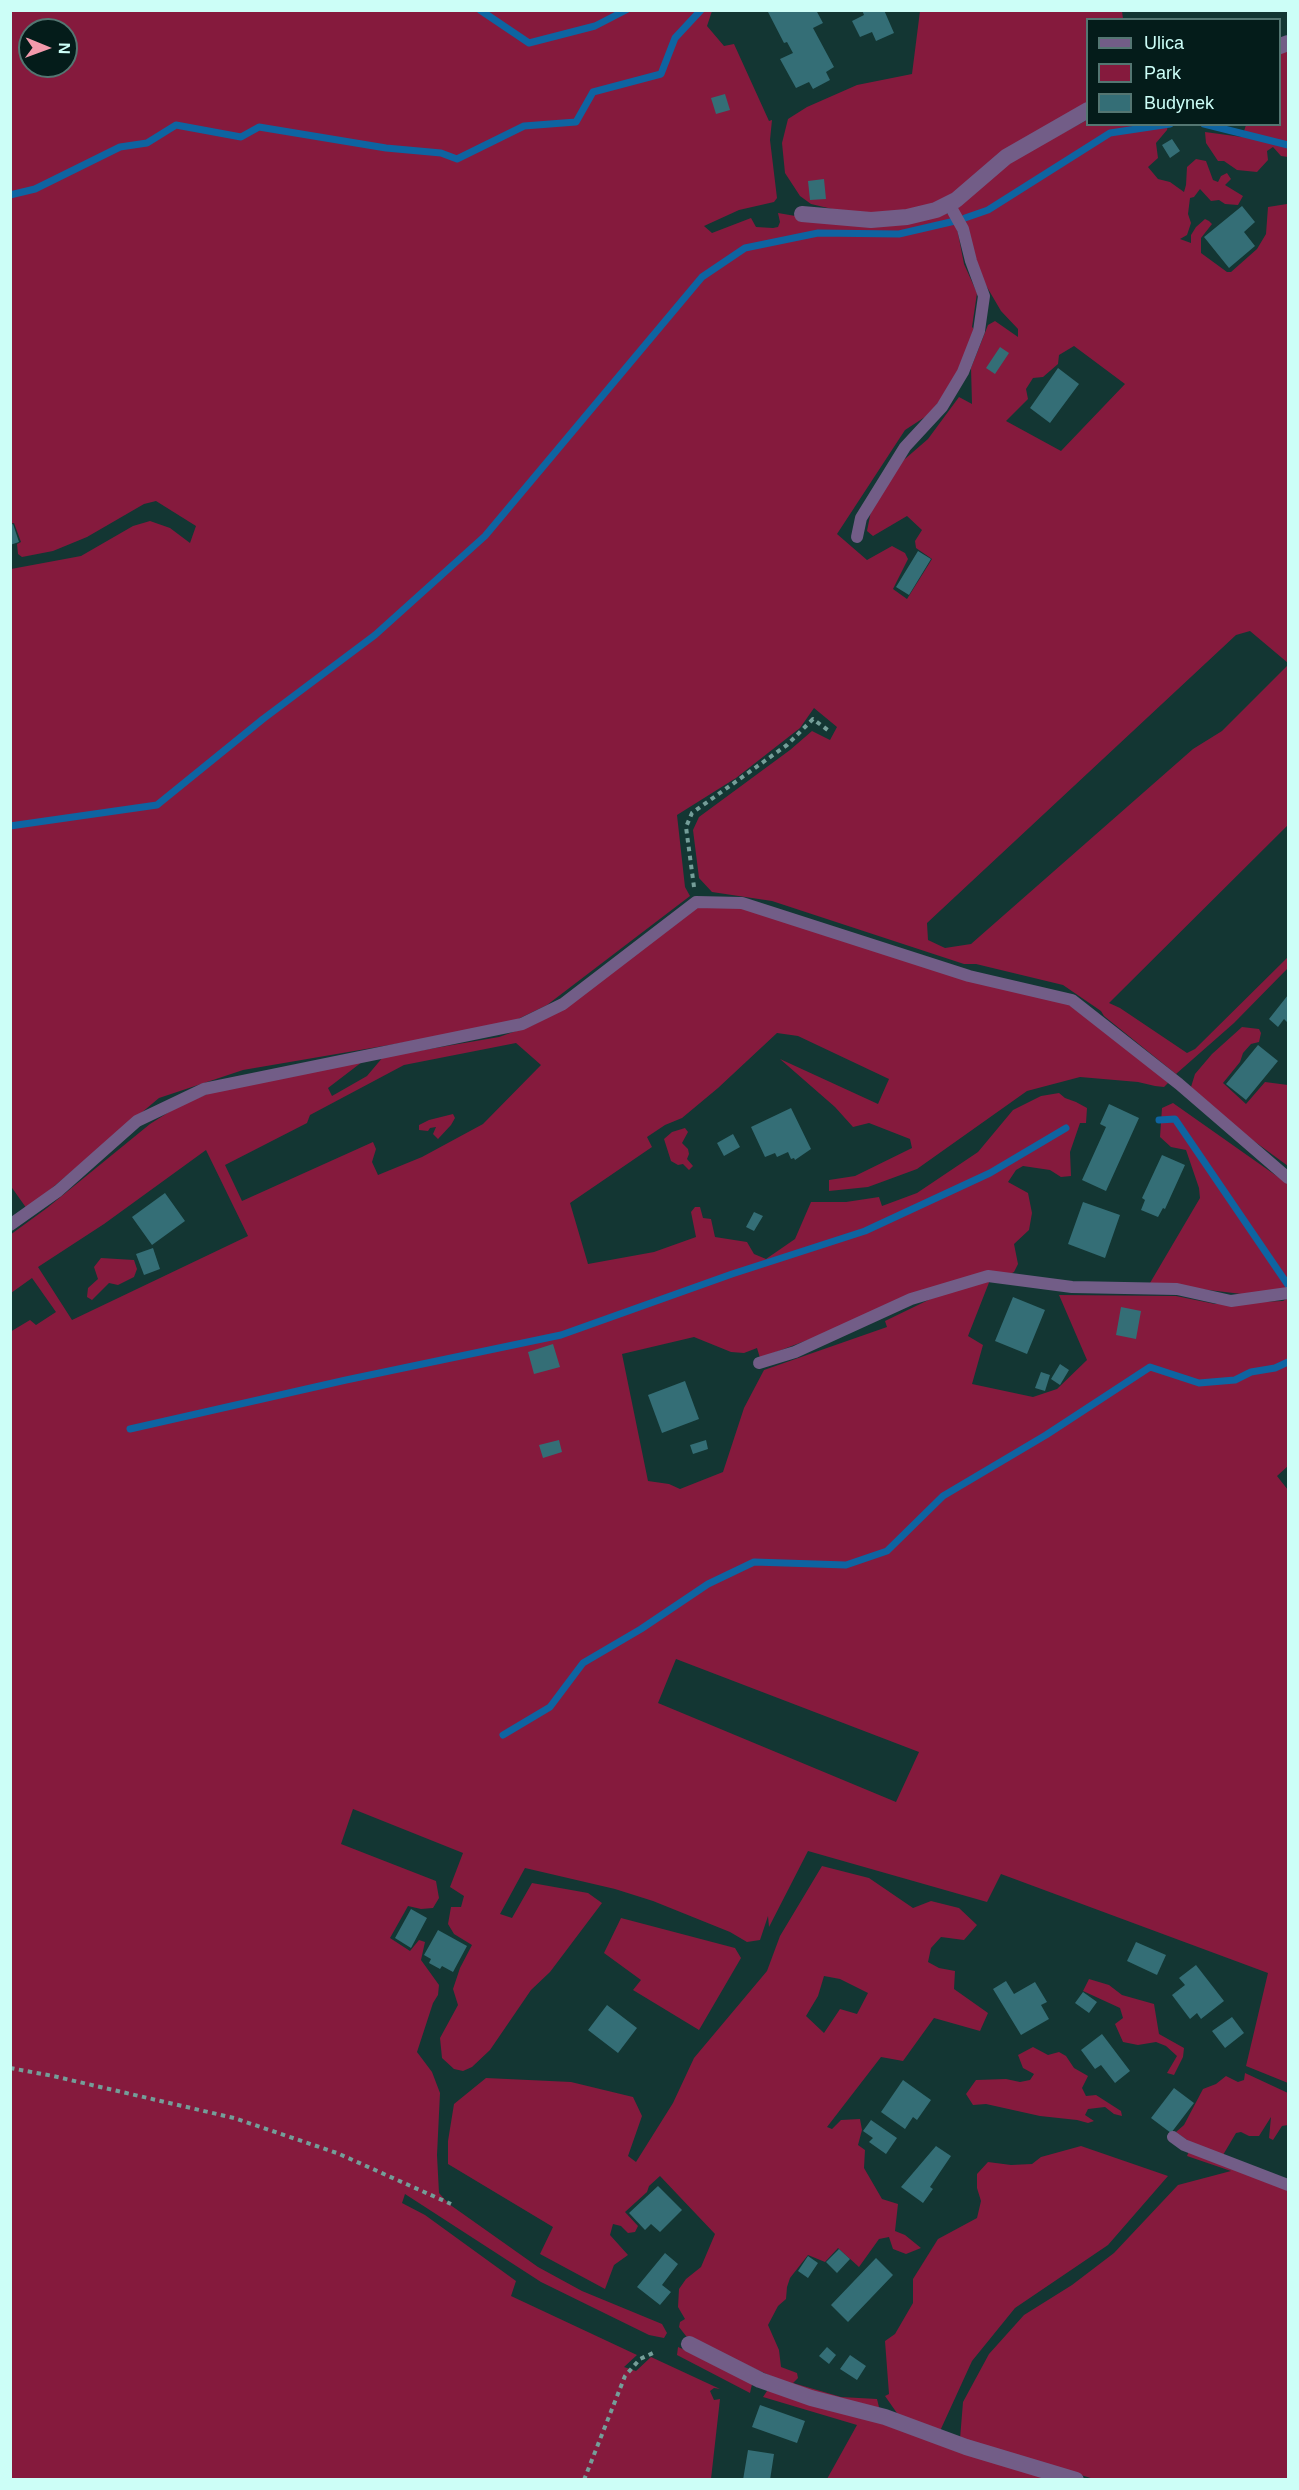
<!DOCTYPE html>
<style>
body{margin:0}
#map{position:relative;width:1299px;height:2490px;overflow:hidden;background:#133633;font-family:Helvetica,sans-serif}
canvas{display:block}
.frame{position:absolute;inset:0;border:12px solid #ccfef7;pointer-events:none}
.legend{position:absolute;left:1086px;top:18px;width:195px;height:108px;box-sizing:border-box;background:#041c1a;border:2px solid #547672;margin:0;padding:8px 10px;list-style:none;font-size:18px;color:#ccfef7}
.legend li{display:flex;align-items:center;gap:12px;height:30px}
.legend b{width:30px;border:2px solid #547672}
.north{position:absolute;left:18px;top:18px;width:60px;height:60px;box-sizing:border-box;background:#041c1a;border:2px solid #547672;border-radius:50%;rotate:91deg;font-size:16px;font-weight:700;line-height:24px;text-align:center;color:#ccfef7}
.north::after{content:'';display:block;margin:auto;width:21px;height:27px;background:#f39aac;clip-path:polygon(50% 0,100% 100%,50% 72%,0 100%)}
</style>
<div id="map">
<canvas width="1299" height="2490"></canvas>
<div class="frame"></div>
<ul class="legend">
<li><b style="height:8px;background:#725d87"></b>Ulica</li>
<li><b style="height:16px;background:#851a3d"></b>Park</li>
<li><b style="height:16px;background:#346e76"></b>Budynek</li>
</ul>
<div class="north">N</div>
</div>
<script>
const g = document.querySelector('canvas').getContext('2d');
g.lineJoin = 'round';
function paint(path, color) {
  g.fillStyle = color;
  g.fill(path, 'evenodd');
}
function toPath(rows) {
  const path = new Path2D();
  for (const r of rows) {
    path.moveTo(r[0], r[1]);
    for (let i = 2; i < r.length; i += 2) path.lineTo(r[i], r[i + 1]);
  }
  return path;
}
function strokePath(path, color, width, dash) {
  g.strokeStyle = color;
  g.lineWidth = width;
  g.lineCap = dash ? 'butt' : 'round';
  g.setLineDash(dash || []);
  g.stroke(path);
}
paint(toPath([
 [10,11,712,11,707,26,724,46,734,44,769,121,772,120,770,140,777,198,774,202,739,210,704,226,712,233,751,218,756,227,773,228,778,227,780,222,778,213,813,219,944,212,955,218,964,264,977,293,972,327,975,330,952,386,928,415,905,430,837,534,867,560,892,546,905,553,908,559,893,589,907,599,932,559,916,548,915,541,922,530,907,516,873,536,867,531,871,511,898,465,928,439,959,397,972,404,971,368,988,325,995,321,1018,337,1018,329,1001,311,984,282,955,207,1009,162,1087,120,1088,124,1168,125,1167,130,1156,143,1158,158,1148,167,1158,179,1170,182,1184,192,1186,185,1187,167,1196,159,1206,161,1213,180,1218,182,1221,176,1227,173,1231,179,1225,185,1243,196,1238,205,1225,204,1219,200,1211,201,1200,189,1194,197,1190,198,1188,214,1191,223,1187,235,1180,239,1191,243,1191,235,1196,227,1205,219,1209,221,1212,224,1201,238,1201,253,1227,272,1231,272,1257,249,1266,234,1268,207,1287,204,1288,663,1250,631,1236,635,927,923,928,940,945,948,971,944,1193,749,1222,731,1288,665,1288,825,1109,1003,1120,1008,1187,1053,1195,1049,1288,957,1288,968,1234,1023,1176,1074,1104,1016,1101,1011,1063,985,976,964,964,964,772,901,712,892,699,878,693,830,699,817,790,750,812,731,830,740,837,727,814,708,800,728,736,778,677,815,685,887,690,896,547,1005,516,1020,471,1031,243,1070,159,1098,27,1209,10,1185,11,569,81,556,133,526,150,521,170,528,190,543,196,526,156,501,144,504,87,537,53,551,22,557,18,554,17,544,21,542,14,523,10,524],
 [30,30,66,30,66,66,30,66],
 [1074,346,1125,384,1061,451,1006,421,1028,399,1026,389,1033,378,1043,377,1058,364,1059,355],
 [920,11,1122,11,1123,19,1088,20,1087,106,946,199,912,211,881,213,845,212,811,204,800,196,785,173,782,143,788,119,807,107,857,85,912,74],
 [1288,50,1288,157,1281,156,1273,147,1267,151,1268,160,1257,172,1237,170,1224,161,1218,161,1206,143,1205,132,1242,137,1246,125,1280,124,1280,52],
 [735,906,1068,1004,1141,1058,1168,1083,1164,1087,1155,1086,1138,1082,1080,1077,1027,1091,917,1169,868,1187,829,1191,829,1180,855,1176,912,1148,910,1139,869,1123,853,1127,835,1107,780,1059,878,1104,889,1079,798,1036,777,1033,718,1088,682,1118,665,1125,647,1137,652,1147,570,1203,588,1264,654,1252,696,1237,691,1212,695,1207,700,1207,703,1218,711,1219,715,1237,747,1242,754,1254,766,1259,795,1239,811,1202,846,1202,879,1197,882,1206,917,1193,978,1152,1013,1110,1041,1096,1059,1093,1065,1098,1076,1102,1087,1108,1086,1123,1080,1123,1070,1152,1071,1176,1061,1177,1050,1170,1023,1166,1016,1170,1008,1182,1028,1193,1032,1213,1029,1230,1014,1244,1018,1264,1014,1272,1008,1275,988,1272,760,1358,757,1348,744,1353,731,1352,694,1337,622,1354,648,1481,669,1484,680,1489,723,1472,744,1408,764,1370,887,1327,885,1321,951,1289,990,1280,968,1336,983,1345,972,1384,1033,1397,1057,1389,1087,1360,1059,1295,1176,1296,1215,1304,1283,1301,1288,1298,1288,1466,1277,1476,1288,1490,1288,2083,1246,2066,1268,1973,1001,1874,987,1902,808,1851,769,1927,768,1916,760,1940,747,1942,730,1932,653,1901,615,1889,525,1868,500,1914,512,1918,532,1883,588,1893,602,1903,550,1972,531,1990,490,2050,472,2067,463,2071,454,2069,442,2058,440,2038,458,2005,453,1989,460,1968,472,1945,454,1934,448,1924,451,1907,461,1907,464,1896,450,1887,463,1853,353,1809,341,1844,436,1881,439,1898,433,1908,421,1909,408,1906,390,1938,410,1951,419,1940,425,1942,421,1960,439,1985,438,1995,433,2003,417,2052,432,2072,440,2093,437,2155,439,2193,449,2204,538,2267,582,2291,662,2324,667,2333,664,2338,649,2335,541,2282,405,2194,402,2203,425,2215,516,2281,511,2296,637,2355,624,2367,636,2371,651,2357,720,2389,714,2388,710,2391,714,2400,720,2399,711,2479,11,2479,10,1332,30,1320,36,1325,56,1312,32,1278,11,1293,10,1235,47,1208,150,1124,180,1105,215,1091,362,1062,328,1088,332,1096,367,1076,383,1057,499,1037,533,1025,571,1004,697,908],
 [516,1043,541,1065,483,1124,422,1157,378,1175,372,1162,376,1149,373,1142,242,1201,225,1165,307,1123,310,1115,404,1065],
 [206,1150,248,1236,72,1320,38,1267,104,1224],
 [676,1659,919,1752,896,1802,658,1703],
 [1242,1027,1259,1029,1261,1033,1259,1042,1251,1044,1243,1053,1240,1062,1223,1083,1246,1104,1265,1082,1288,1085,1288,1166,1243,1133,1191,1087,1195,1074,1212,1054],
 [1173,1103,1288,1184,1288,1287,1277,1291,1250,1295,1150,1283,1200,1198,1199,1188,1186,1150,1171,1147,1160,1137,1162,1108],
 [453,1114,455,1118,451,1125,438,1139,433,1134,436,1127,430,1128,428,1131,419,1130,419,1125,429,1120],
 [685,1128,688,1132,682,1143,688,1149,689,1154,687,1159,693,1166,689,1170,683,1164,678,1165,671,1161,664,1139,672,1132],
 [101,1258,134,1260,137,1269,134,1277,118,1285,109,1283,92,1300,87,1297,88,1288,98,1279,94,1267],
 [822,1866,869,1878,913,1908,931,1901,959,1908,977,1925,964,1940,941,1937,931,1948,928,1962,939,1968,955,1971,954,1989,988,2013,980,2031,934,2018,903,2061,881,2057,827,2127,832,2129,841,2120,860,2119,862,2130,858,2145,865,2150,864,2168,882,2199,898,2204,895,2231,905,2235,921,2248,906,2254,893,2249,889,2237,879,2239,859,2267,838,2248,825,2262,808,2255,790,2278,787,2287,786,2299,778,2306,768,2325,779,2350,781,2367,797,2373,798,2378,793,2383,841,2397,877,2399,880,2411,793,2386,700,2344,686,2336,679,2327,680,2322,685,2319,678,2307,679,2289,686,2279,701,2267,715,2234,660,2176,649,2186,647,2192,625,2212,638,2226,635,2232,628,2233,621,2226,613,2224,610,2235,628,2255,614,2265,605,2289,540,2254,553,2227,448,2164,448,2141,454,2104,486,2078,571,2082,633,2097,642,2116,628,2156,636,2162,673,2103,694,2058,767,1971,780,1936],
 [824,1976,840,1979,868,1993,857,2014,840,2009,824,2033,806,2016,818,1996],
 [621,1918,735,1948,741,1958,699,2030,633,1990,641,1980,604,1953],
 [1089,1979,1109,1985,1122,1995,1154,2004,1159,2034,1184,2048,1183,2057,1174,2075,1167,2073,1177,2056,1166,2046,1156,2042,1138,2045,1123,2042,1115,2024,1123,2018,1120,2008,1083,1991],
 [1033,2047,1048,2055,1059,2052,1066,2056,1074,2068,1088,2076,1082,2088,1086,2096,1096,2095,1121,2111,1122,2116,1114,2114,1105,2107,1088,2109,1085,2115,1094,2121,1088,2123,1077,2120,1040,2116,986,2104,973,2105,966,2094,976,2080,1006,2079,1020,2082,1030,2080,1034,2074,1023,2068,1018,2055],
 [1245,2073,1288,2093,1288,2125,1282,2126,1273,2140,1269,2138,1271,2117,1259,2136,1249,2136,1241,2132,1236,2133,1223,2155,1191,2143,1176,2132,1184,2125,1203,2089,1216,2084,1226,2076,1238,2082,1244,2080],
 [1081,2146,1168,2176,1108,2245,1015,2308,972,2361,940,2431,899,2416,885,2396,889,2394,885,2341,895,2334,913,2303,913,2279,938,2239,977,2218,981,2201,977,2188,977,2174,988,2162,1011,2165,1032,2164,1041,2157],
 [1189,2151,1288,2190,1288,2479,1094,2479,960,2439,963,2402,989,2354,1024,2315,1072,2285,1114,2253,1178,2185,1231,2171,1187,2156],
 [678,2347,753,2380,750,2393,677,2355],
 [769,2388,1059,2479,827,2479,857,2425,763,2397]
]), '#851a3d');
strokePath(toPath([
 [480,10,529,43,595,26,626,10],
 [1204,124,1288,145],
 [10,195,35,189,120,147,147,143,176,125,241,137,259,127,386,148,441,153,457,159,524,126,576,122,593,92,661,74,675,38,701,10],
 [965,218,988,210,1110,133,1170,124],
 [10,826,157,805,263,719,375,635,485,536,702,277,745,248,818,233,899,234,955,221],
 [1159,1120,1175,1119,1288,1285],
 [130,1429,346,1380,561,1335,732,1274,865,1231,990,1173,1066,1128],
 [503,1735,550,1707,583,1663,641,1629,708,1584,754,1562,846,1565,887,1551,943,1496,1046,1435,1150,1367,1199,1383,1235,1380,1251,1372,1275,1368,1288,1362]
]), '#0e64a1', 7);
paint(toPath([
 [771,10,816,10,823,23,813,28,834,67,826,72,830,80,813,89,809,82,796,88,780,59,793,53,787,42,784,43,768,12],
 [862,10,884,10,894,33,876,41,872,32,860,37,852,21,864,15],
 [725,94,730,110,716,114,711,98],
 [1172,139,1180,151,1170,158,1162,145],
 [824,179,826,199,810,200,808,181],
 [1242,206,1255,222,1244,232,1255,246,1229,268,1204,237],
 [1000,347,1009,353,995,374,986,368],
 [1058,368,1079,384,1050,423,1030,408],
 [13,524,19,542,10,545,10,525],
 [918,551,931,559,909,595,896,587],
 [1288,995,1288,1023,1284,1019,1278,1027,1269,1019],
 [1258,1045,1278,1061,1246,1100,1226,1084],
 [1109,1104,1139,1118,1106,1191,1082,1180,1106,1127,1100,1124],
 [791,1108,811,1149,795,1160,794,1158,791,1159,788,1152,777,1157,775,1153,765,1157,751,1127],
 [733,1134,740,1147,724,1156,717,1143],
 [1162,1155,1185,1165,1165,1209,1163,1208,1158,1217,1141,1210,1145,1200,1142,1198],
 [165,1193,185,1221,152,1245,132,1217],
 [1083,1202,1120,1215,1105,1258,1068,1244],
 [754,1212,763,1216,754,1231,746,1227],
 [153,1248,160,1269,144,1275,136,1254],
 [1013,1297,1045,1310,1027,1354,995,1341],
 [1121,1307,1141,1311,1136,1339,1116,1335],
 [553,1344,560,1367,534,1374,528,1352],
 [1060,1364,1069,1370,1060,1385,1051,1379],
 [1041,1372,1050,1375,1045,1391,1035,1388],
 [685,1381,699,1419,662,1433,648,1395],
 [559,1440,562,1452,543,1458,539,1445],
 [706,1440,708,1449,693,1454,690,1445],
 [411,1909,427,1918,411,1948,395,1938],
 [438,1930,467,1946,453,1972,442,1966,440,1969,429,1963,431,1959,424,1955],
 [1136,1942,1166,1955,1157,1975,1127,1961],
 [1196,1965,1224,2001,1201,2019,1197,2013,1190,2019,1172,1995,1185,1985,1179,1978],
 [1006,1981,1014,1994,1035,1982,1047,2002,1041,2005,1049,2019,1021,2035,993,1989],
 [1083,1992,1097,2002,1089,2013,1075,2003],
 [607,2005,637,2028,618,2053,588,2030],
 [1232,2017,1244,2033,1225,2048,1212,2031],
 [1102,2034,1130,2071,1115,2083,1101,2065,1095,2069,1081,2050],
 [903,2080,931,2100,917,2120,913,2117,905,2129,881,2112],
 [1174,2088,1194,2103,1171,2133,1151,2118],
 [871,2120,897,2138,886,2154,869,2142,873,2138,863,2131],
 [936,2146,951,2156,930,2187,933,2189,923,2203,901,2187],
 [658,2186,682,2210,660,2232,651,2224,645,2230,629,2213],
 [839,2249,850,2259,837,2273,826,2262],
 [665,2253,678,2264,662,2285,671,2292,660,2305,637,2287],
 [808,2256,818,2263,808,2278,798,2271],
 [876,2258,893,2275,848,2322,831,2305],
 [827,2347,836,2355,829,2364,819,2356],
 [850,2355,866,2366,857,2380,840,2369],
 [760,2405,805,2421,797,2443,752,2427],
 [748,2450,774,2454,770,2480,743,2480]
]), '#346e76');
strokePath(toPath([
 [694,887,686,827,692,813,787,745,813,719,829,731],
 [10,2068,53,2076,234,2118,337,2153,451,2204],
 [584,2480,625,2376,640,2359,655,2352]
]), '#749e99', 4, [4.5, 4.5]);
strokePath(toPath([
 [857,537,861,518,905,447,942,407,963,372,979,331,984,296,971,261,963,229,949,204],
 [10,1225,58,1191,137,1121,204,1089,522,1024,563,1004,696,902,742,903,969,976,1072,1000,1179,1084,1288,1178],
 [759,1363,795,1352,911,1299,988,1276,1072,1287,1177,1289,1231,1301,1288,1293],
 [1173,2137,1184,2145,1288,2185]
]), '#725d87', 12);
strokePath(toPath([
 [1280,46,1288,43],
 [802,214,871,220,907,217,936,210,956,200,1006,157,1088,110],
 [689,2344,760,2380,811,2398,885,2417,966,2447,1076,2480]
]), '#725d87', 16);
</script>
